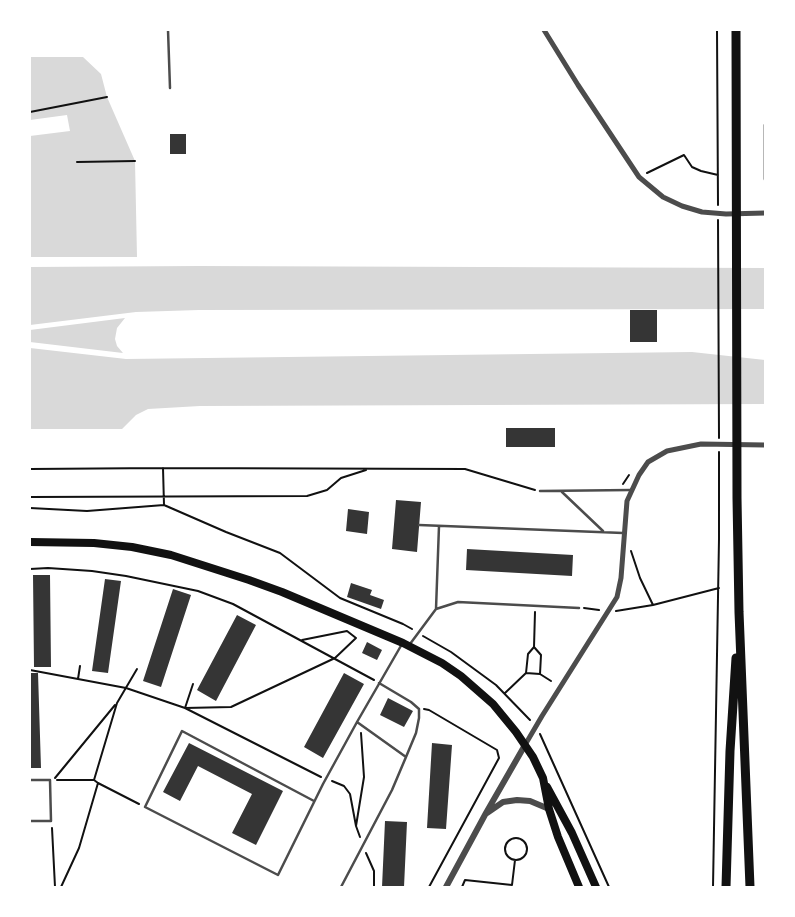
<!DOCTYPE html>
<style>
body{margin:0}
#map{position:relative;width:795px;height:917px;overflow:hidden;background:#fff;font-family:"Nunito Sans",sans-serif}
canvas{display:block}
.frame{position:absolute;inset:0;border:31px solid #fff;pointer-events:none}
</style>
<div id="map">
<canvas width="795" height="917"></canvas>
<div class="frame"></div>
</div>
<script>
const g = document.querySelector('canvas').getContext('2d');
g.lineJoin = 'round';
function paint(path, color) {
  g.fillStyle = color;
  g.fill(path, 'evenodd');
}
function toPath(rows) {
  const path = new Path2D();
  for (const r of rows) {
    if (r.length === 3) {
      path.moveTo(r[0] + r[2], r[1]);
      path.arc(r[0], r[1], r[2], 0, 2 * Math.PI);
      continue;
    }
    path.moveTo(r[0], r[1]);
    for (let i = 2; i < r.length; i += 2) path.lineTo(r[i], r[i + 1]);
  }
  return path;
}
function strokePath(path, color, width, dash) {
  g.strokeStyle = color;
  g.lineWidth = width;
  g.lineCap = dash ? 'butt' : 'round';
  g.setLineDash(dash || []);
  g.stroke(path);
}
paint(toPath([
 [30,57,83,57,101,74,107,97,135,161,137,257,30,257],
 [199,266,765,268,765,309,199,310,136,312,30,325,30,267],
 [125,318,117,328,115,339,117,346,123,353,30,342,30,330],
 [30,348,126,359,692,352,765,360,765,404,200,406,148,409,136,415,122,429,30,429]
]), '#d9d9d9');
paint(toPath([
 [67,115,70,131,30,136,30,120]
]), '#fff');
paint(toPath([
 [170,134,186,134,186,154,170,154],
 [630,310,657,310,657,342,630,342],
 [506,428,555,428,555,447,506,447],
 [396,500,421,502,417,552,392,549],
 [348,509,369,512,367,534,346,531],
 [467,549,573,555,572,576,466,570],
 [33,575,50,575,51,667,34,667],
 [105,579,121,581,108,673,92,671],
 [351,583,372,590,370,595,384,600,381,609,347,597],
 [173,589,191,595,161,687,143,681],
 [237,615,256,625,216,701,197,690],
 [367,642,382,650,377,660,362,653],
 [30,673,38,673,41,768,30,768],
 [344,673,364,684,323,758,304,747],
 [388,698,413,711,404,727,380,715],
 [189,743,283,791,256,845,232,833,252,794,198,766,180,801,163,792],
 [432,743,452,745,446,829,427,828],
 [385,821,407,822,404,887,382,887]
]), '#353535');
strokePath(toPath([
 [717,30,718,205],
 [30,112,107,97],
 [77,162,135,161],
 [647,173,684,155,692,167,701,171,718,175],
 [718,220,719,438],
 [163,468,164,505],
 [30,469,163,468,465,469,535,490],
 [623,484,629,475],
 [30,497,307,496,327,490,341,478,366,470],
 [30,508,87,511,164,505,226,532,280,553,340,598,403,624,412,629],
 [631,551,640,578,653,605],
 [30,569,48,568,92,571,126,576,198,591,233,604,374,680],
 [584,608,599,610],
 [616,611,653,605,719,588],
 [423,636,451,652,496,685,530,720],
 [534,647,535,612],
 [30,670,126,688,185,708,321,777],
 [526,673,528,654,534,647,541,655,540,674],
 [78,679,80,666],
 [193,684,185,708,231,707,335,658,356,638,347,631,302,640],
 [505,693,526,673,540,674,551,681],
 [424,709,429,710,497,750,499,758,429,887],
 [540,734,609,887],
 [55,778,115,705],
 [57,780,94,780,98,783,139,804],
 [94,780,117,703,137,669],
 [332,781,344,786,350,794,356,826],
 [52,828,55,887],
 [360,837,356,826,364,777,361,733],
 [516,849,11],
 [366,853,374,871,374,887],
 [61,887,79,848,98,783],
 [462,887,465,880,512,885,515,860],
 [713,887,719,539,719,452]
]), '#111', 2);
strokePath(toPath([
 [168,30,170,88],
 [540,491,631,490],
 [562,492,603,531],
 [419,525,623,533],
 [436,609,439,526],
 [410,644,436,609,458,602,579,608],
 [379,683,411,702,419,709,419,718,416,733,406,757],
 [30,780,50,780,51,821,30,821],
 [314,801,182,731,145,807,278,875,323,784,357,722,402,644],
 [341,887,392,790,406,757,357,722]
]), '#4c4c4c', 2.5);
strokePath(toPath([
 [544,30,578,85,639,177,663,197,682,206,702,212,726,214,765,213],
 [525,745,542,716,617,597,621,578,627,501,639,475,648,462,667,451,701,444,765,445]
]), '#4c4c4c', 5);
strokePath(toPath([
 [487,813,503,802,517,800,530,801,549,809],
 [446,887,486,813,525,745]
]), '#4c4c4c', 6);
strokePath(toPath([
 [30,542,94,543,132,547,171,555,249,580,282,592,403,643,442,663,461,676,493,704,516,732,533,757,543,778,549,809,558,837,579,887],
 [547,787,572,833,596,887]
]), '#111', 8);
strokePath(toPath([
 [736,30,737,498,739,612,750,887],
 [726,887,730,751,736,658]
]), '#111', 9);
strokePath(toPath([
 [765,125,765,179]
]), '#707070', 3);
</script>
